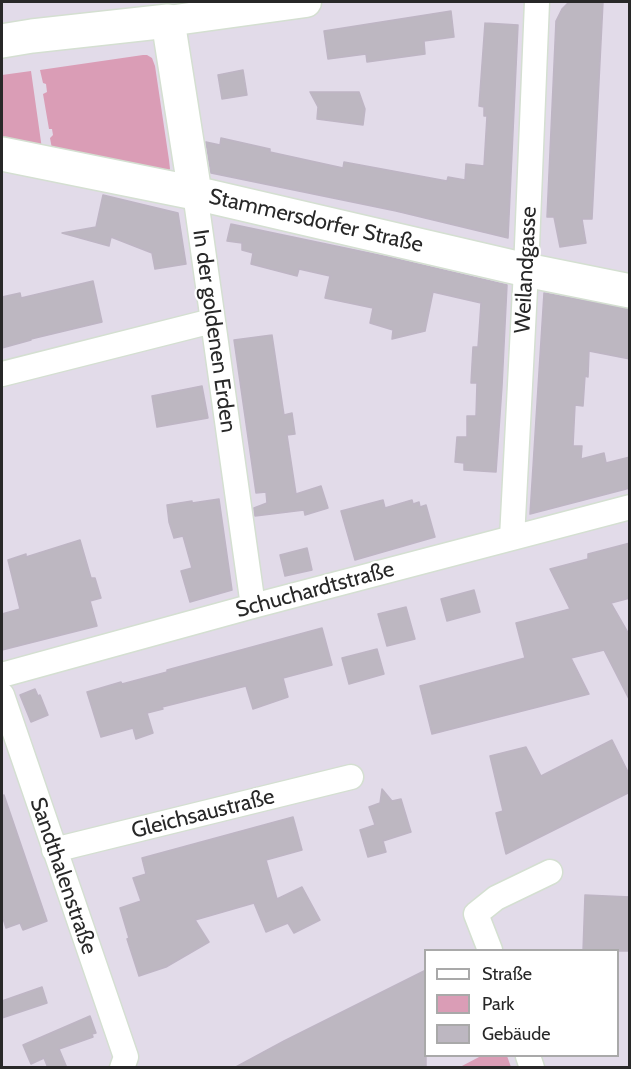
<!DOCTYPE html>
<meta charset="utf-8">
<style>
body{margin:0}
#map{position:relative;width:631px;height:1069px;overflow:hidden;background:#e2dbe9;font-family:Cabin,sans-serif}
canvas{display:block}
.frame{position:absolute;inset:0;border:3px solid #282828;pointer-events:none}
.legend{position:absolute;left:424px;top:949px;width:195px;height:108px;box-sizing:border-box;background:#fff;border:2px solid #a9a9a9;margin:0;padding:8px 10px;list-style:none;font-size:18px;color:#282828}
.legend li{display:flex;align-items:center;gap:12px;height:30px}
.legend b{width:30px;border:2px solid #a9a9a9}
</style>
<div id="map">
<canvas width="631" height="1069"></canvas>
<div class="frame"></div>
<ul class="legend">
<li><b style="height:8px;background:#fff"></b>Straße</li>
<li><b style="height:16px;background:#da9db6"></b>Park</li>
<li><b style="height:16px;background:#bdb7c1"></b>Gebäude</li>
</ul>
</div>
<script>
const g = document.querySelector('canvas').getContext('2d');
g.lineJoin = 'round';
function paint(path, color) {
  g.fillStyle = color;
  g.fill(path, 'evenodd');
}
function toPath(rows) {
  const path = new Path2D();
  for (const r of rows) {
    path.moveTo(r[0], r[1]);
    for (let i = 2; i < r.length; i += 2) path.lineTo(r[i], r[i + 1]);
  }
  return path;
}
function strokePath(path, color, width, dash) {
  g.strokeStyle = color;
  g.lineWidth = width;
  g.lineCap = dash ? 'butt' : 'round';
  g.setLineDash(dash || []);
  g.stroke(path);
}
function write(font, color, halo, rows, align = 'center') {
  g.font = font + ' Cabin,sans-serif';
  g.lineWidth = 4.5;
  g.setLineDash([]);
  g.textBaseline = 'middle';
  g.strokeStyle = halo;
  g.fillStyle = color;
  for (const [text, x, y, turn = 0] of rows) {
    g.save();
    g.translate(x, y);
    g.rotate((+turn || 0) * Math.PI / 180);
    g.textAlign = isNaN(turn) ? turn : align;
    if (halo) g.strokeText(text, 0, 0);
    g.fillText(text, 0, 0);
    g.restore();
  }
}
paint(toPath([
 [143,55,147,55,152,58,155,66,169,160,170,169,166,174,53,154,50,138,53,135,52,129,49,129,43,94,47,92,46,84,43,83,40,70],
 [31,71,42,149,2,142,2,75],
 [481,1056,507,1056,511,1067,460,1067]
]), '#da9db6');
const building = toPath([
 [569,2,603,2,592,219,582,219,586,243,560,247,554,217,547,217,556,21,562,9,569,2],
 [451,11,454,37,424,41,425,54,367,62,366,54,328,59,324,31,451,11],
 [485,23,518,25,508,238,396,211,211,173,206,142,220,145,221,138,270,149,270,152,343,168,344,162,447,181,448,177,465,180,466,164,484,166,487,116,484,116,484,107,479,106,485,23],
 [243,70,247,95,222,99,218,75,243,70],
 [310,92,359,92,365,109,363,125,317,119,318,107,310,92],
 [103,195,178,213,186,264,155,269,152,253,111,237,109,246,62,233,96,227,103,195],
 [231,224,388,257,507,285,502,386,496,472,464,470,464,463,455,462,457,437,467,437,467,416,476,416,477,383,471,383,473,347,478,347,481,303,433,292,425,331,392,339,393,330,370,323,373,308,325,298,330,276,299,269,297,276,251,264,253,253,242,250,242,243,227,241,231,224],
 [93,281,102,322,31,339,31,340,2,348,2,297,20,293,21,298,93,281],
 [544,293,630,309,630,359,589,351,588,377,585,376,583,406,575,405,573,446,582,446,581,459,604,453,606,463,630,457,630,488,530,514,544,293],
 [272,335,284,415,292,413,295,434,287,435,296,494,321,486,328,508,305,515,304,510,255,516,254,508,267,503,266,492,256,493,234,340,272,335],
 [202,386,208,418,157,427,152,396,202,386],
 [219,499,232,590,190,602,181,571,192,568,183,536,174,538,169,522,167,505,192,501,192,503,219,499],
 [383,500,385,508,412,500,413,504,419,502,420,507,426,505,435,537,355,560,341,511,383,500],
 [80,540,91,578,95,578,101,598,90,601,97,626,2,650,2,614,20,609,8,560,26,554,26,557,80,540],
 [630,543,630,598,611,603,630,636,630,701,604,650,571,658,589,694,432,734,420,686,525,658,516,623,570,609,550,569,588,559,588,554,630,543],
 [307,548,312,570,285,576,280,555,307,548],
 [474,590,480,612,447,621,441,599,474,590],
 [406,607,415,639,387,646,378,614,406,607],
 [322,628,332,665,283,678,288,697,253,709,246,686,162,707,163,709,147,713,153,733,136,739,133,728,101,737,87,692,121,682,122,684,167,672,167,670,322,628],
 [377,649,384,674,349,684,342,658,377,649],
 [35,689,38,696,40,695,48,715,31,722,20,695,35,689],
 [612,740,630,776,630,792,506,854,496,813,503,811,490,756,526,747,541,776,612,740],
 [382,789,392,801,401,799,411,832,383,841,386,852,368,857,360,830,375,825,369,807,380,803,382,789],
 [4,795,47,921,23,930,20,923,6,928,2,915,2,796,4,795],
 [293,817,302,850,266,860,277,899,302,887,320,920,294,933,288,923,266,932,254,903,195,920,209,942,166,967,139,976,127,939,129,938,120,908,141,901,133,878,146,874,142,858,293,817],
 [585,895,630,897,630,951,583,951,585,895],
 [426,970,426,1068,234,1068,284,1041,426,970],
 [42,987,47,1003,2,1018,2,1001,42,987],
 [90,1016,96,1033,92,1034,93,1037,59,1049,67,1068,48,1068,44,1058,31,1064,23,1045,90,1016]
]);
paint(building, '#bdb7c1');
strokePath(building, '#beb5c4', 1.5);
const minor = toPath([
 [195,193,253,606],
 [2,374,212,321],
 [512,538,526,270,537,2],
 [2,675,253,606,630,507],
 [2,695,126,1057,122,1068],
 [54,850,351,777],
 [490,950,476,914,496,898,550,872],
 [528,1056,532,1068]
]);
const tertiary = toPath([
 [168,21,306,2]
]);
const secondary = toPath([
 [2,41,32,36,168,21,195,193],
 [2,154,195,193,526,270,630,291]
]);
strokePath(minor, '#d4dfd1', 27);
strokePath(tertiary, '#d4dfd1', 33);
strokePath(secondary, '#d4dfd1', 36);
strokePath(minor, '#fff', 24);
strokePath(tertiary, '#fff', 30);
strokePath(secondary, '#fff', 33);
write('22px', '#282828', '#fff', [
 ["Stammersdorfer Straße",316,221,13],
 ["Weilandgasse",526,270,-87],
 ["In der goldenen Erden",214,331,82],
 ["Schuchardtstraße",315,590,-15],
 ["Gleichsaustraße",203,814,-14],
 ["Sandthalenstraße",63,876,71]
]);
</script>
